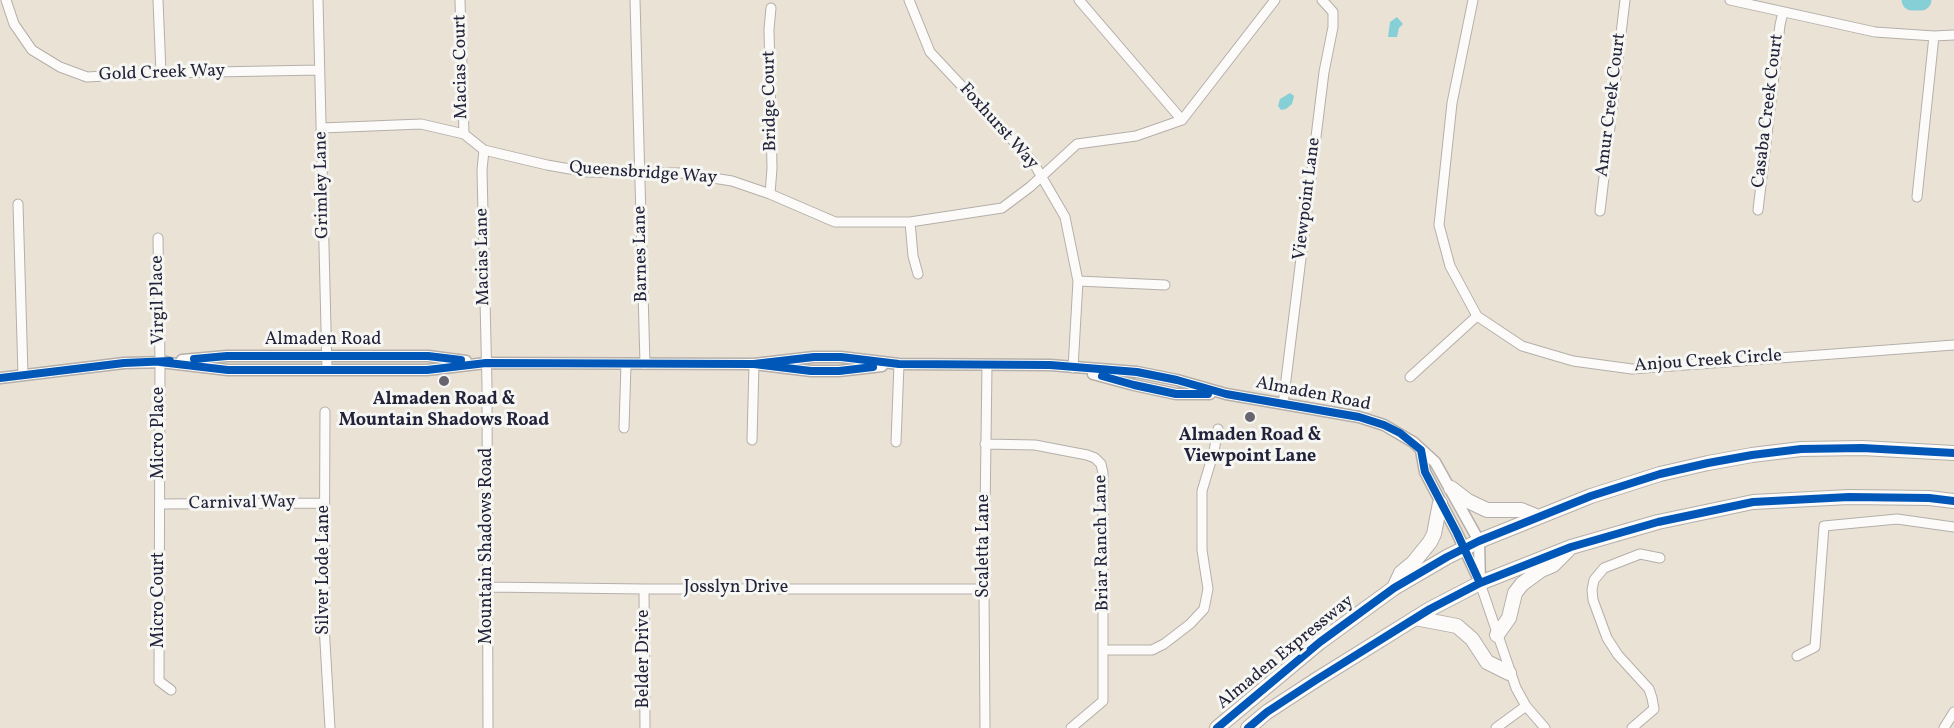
<!DOCTYPE html>
<style>
body{margin:0}
canvas{display:block;background:#eae2d5}
</style>
<canvas width="1954" height="728"></canvas>
<script>
const g = document.querySelector('canvas').getContext('2d');
g.lineJoin = 'round';
function paint(path, color) {
  g.fillStyle = color;
  g.fill(path, 'evenodd');
}
function toPath(rows) {
  const path = new Path2D();
  for (const r of rows) {
    path.moveTo(r[0], r[1]);
    for (let i = 2; i < r.length; i += 2) path.lineTo(r[i], r[i + 1]);
  }
  return path;
}
function strokePath(path, color, width, dash) {
  g.strokeStyle = color;
  g.lineWidth = width;
  g.lineCap = dash ? 'butt' : 'round';
  g.setLineDash(dash || []);
  g.stroke(path);
}
function write(font, color, halo, rows, align = 'center') {
  g.font = font + ' Vollkorn,serif';
  g.lineWidth = 6;
  g.setLineDash([]);
  g.textBaseline = 'middle';
  g.strokeStyle = halo;
  g.fillStyle = color;
  for (const [text, x, y, turn = 0] of rows) {
    g.save();
    g.translate(x, y);
    g.rotate((+turn || 0) * Math.PI / 180);
    g.textAlign = isNaN(turn) ? turn : align;
    if (halo) g.strokeText(text, 0, 0);
    g.fillText(text, 0, 0);
    g.restore();
  }
}
paint(toPath([
 [1397,17,1403,24,1399,28,1397,37,1388,37,1390,22],
 [1290,93,1294,96,1292,104,1286,109,1281,110,1278,106,1280,99]
]), '#87cfd7');
strokePath(toPath([
 [1912,0,1921,0]
]), '#87cfd7', 21);
const minor = toPath([
 [6,0,14,24,32,50,60,67,87,77,161,73,319,70],
 [158,0,161,73],
 [318,0,327,369],
 [460,0,464,134],
 [635,0,645,364],
 [909,0,930,52,1033,162,1065,217,1078,281,1073,368],
 [1079,0,1182,120],
 [1473,0,1452,103,1439,225,1450,266,1477,316,1522,346,1573,361,1632,369,1954,345],
 [1730,0,1875,32,1934,36,1954,35],
 [322,128,421,124,464,134,484,150,547,165,587,172,681,173,732,181,770,194,835,222,910,222,1002,208,1030,187,1077,144,1136,136,1182,120,1275,0],
 [484,150,482,170,487,386,488,728],
 [770,194,772,168,769,29,771,8],
 [1917,197,1934,36],
 [18,204,23,375],
 [1758,210,1780,25,1783,12],
 [1600,211,1625,0],
 [910,222,913,256,918,274],
 [158,238,160,362,159,681,171,690],
 [1078,281,1165,285],
 [1410,377,1477,316],
 [1283,404,1324,72,1333,27,1333,12,1322,0],
 [325,412,324,625,330,728],
 [624,428,626,364],
 [752,440,754,364],
 [896,442,899,364],
 [985,444,1035,445,1087,455,1095,458,1101,464,1103,473,1103,701,1071,728],
 [160,504,324,503],
 [1480,583,1516,688,1526,706,1545,728],
 [488,587,644,589,984,589],
 [644,589,645,728],
 [1104,650,1152,650,1164,644,1190,624,1204,609,1208,589,1202,550,1202,491,1214,451,1218,429],
 [1797,656,1815,647,1824,526,1897,519,1954,527],
 [985,728,984,589,987,365],
 [1496,728,1526,706],
 [1632,728,1654,709,1652,698,1649,689,1618,655,1607,638,1593,600,1592,590,1594,580,1604,568,1640,554,1660,558],
 [1944,728,1954,712]
]);
const tertiary = toPath([
 [182,360,227,356,428,356,466,361],
 [160,362,228,370,427,370,486,363,754,364,811,371,839,371,882,366],
 [754,364,814,357,841,357,899,364,1050,365,1137,372,1177,380,1226,394,1359,417,1384,425,1413,442,1435,462,1479,541,1480,583],
 [1093,374,1134,385,1176,394,1210,394],
 [0,378,124,363,167,362],
 [1421,450,1425,472,1457,533,1478,578]
]);
const primary = toPath([
 [1451,488,1468,501,1487,510,1521,510,1538,517],
 [1394,588,1401,573,1413,563,1430,542,1434,534,1440,503],
 [1415,618,1457,626,1472,639,1487,662,1509,673],
 [1497,635,1509,618,1515,593,1522,584,1541,570,1553,565,1568,550],
 [1217,728,1320,642,1394,588,1447,557,1479,541,1591,496,1660,474,1708,463,1752,455,1801,449,1862,448,1954,453],
 [1248,728,1267,712,1316,680,1430,609,1480,583,1571,547,1658,522,1753,502,1849,497,1929,498,1954,501]
]);
strokePath(minor, '#b4afaa', 11);
strokePath(tertiary, '#b4afaa', 13);
strokePath(primary, '#b4afaa', 16);
strokePath(minor, '#fcfbf9', 9);
strokePath(tertiary, '#fcfbf9', 10);
strokePath(primary, '#fcfbf9', 14);
strokePath(toPath([
 [194,359,227,356,428,356,461,360],
 [160,362,228,370,427,370,486,363,754,364,811,371,839,371,873,367],
 [754,364,814,357,841,357,899,364,1050,365,1137,372,1177,380,1226,394,1359,417,1384,425,1400,433,1421,450,1425,472,1457,533,1480,583],
 [1102,376,1134,385,1176,394,1208,394],
 [0,378,124,363,170,361],
 [1217,728,1320,642,1394,588,1447,557,1479,541,1591,496,1660,474,1708,463,1752,455,1801,449,1862,448,1954,453],
 [1248,728,1267,712,1316,680,1430,609,1480,583,1571,547,1658,522,1753,502,1849,497,1929,498,1954,501]
]), '#0057b8', 8);
for (const [x, y, r, color] of [
 [444,381,6,"#686571"],
 [1250,417,6,"#686571"]
]) {
  const dot = new Path2D();
  dot.arc(x, y, r, 0, 2 * Math.PI);
  g.fillStyle = color;
  g.fill(dot);
  strokePath(dot, '#f6f6f2', 2);
}
write('18px', '#22223b', '#f6f6f2', [
 ["Macias Court",462,67,-91],
 ["Gold Creek Way",162,74,-2],
 ["Bridge Court",771,101,-91],
 ["Amur Creek Court",1612,105,-83],
 ["Casaba Creek Court",1769,111,-83],
 ["Foxhurst Way",998,127,48],
 ["Queensbridge Way",643,174,4],
 ["Grimley Lane",323,185,-91],
 ["Viewpoint Lane",1308,199,-83],
 ["Barnes Lane",642,254,-91],
 ["Macias Lane",484,257,-91],
 ["Virgil Place",159,300,-91],
 ["Almaden Road",323,341],
 ["Anjou Creek Circle",1708,362,-4],
 ["Almaden Road",1313,395,11],
 ["Micro Place",160,433,-90],
 ["Carnival Way",242,504,-1],
 ["Briar Ranch Lane",1103,543,-91],
 ["Mountain Shadows Road",488,546,-90],
 ["Scaletta Lane",985,546,-90],
 ["Silver Lode Lane",325,570,-90],
 ["Josslyn Drive",736,589],
 ["Micro Court",160,600,-90],
 ["Almaden Expressway",1286,653,-39],
 ["Belder Drive",645,659,-90]
]);
write('bold 18px', '#22223b', '#f6f6f2', [
 ["Almaden Road &",444,401],
 ["Mountain Shadows Road",444,422],
 ["Almaden Road &",1250,437],
 ["Viewpoint Lane",1250,458]
]);
</script>
